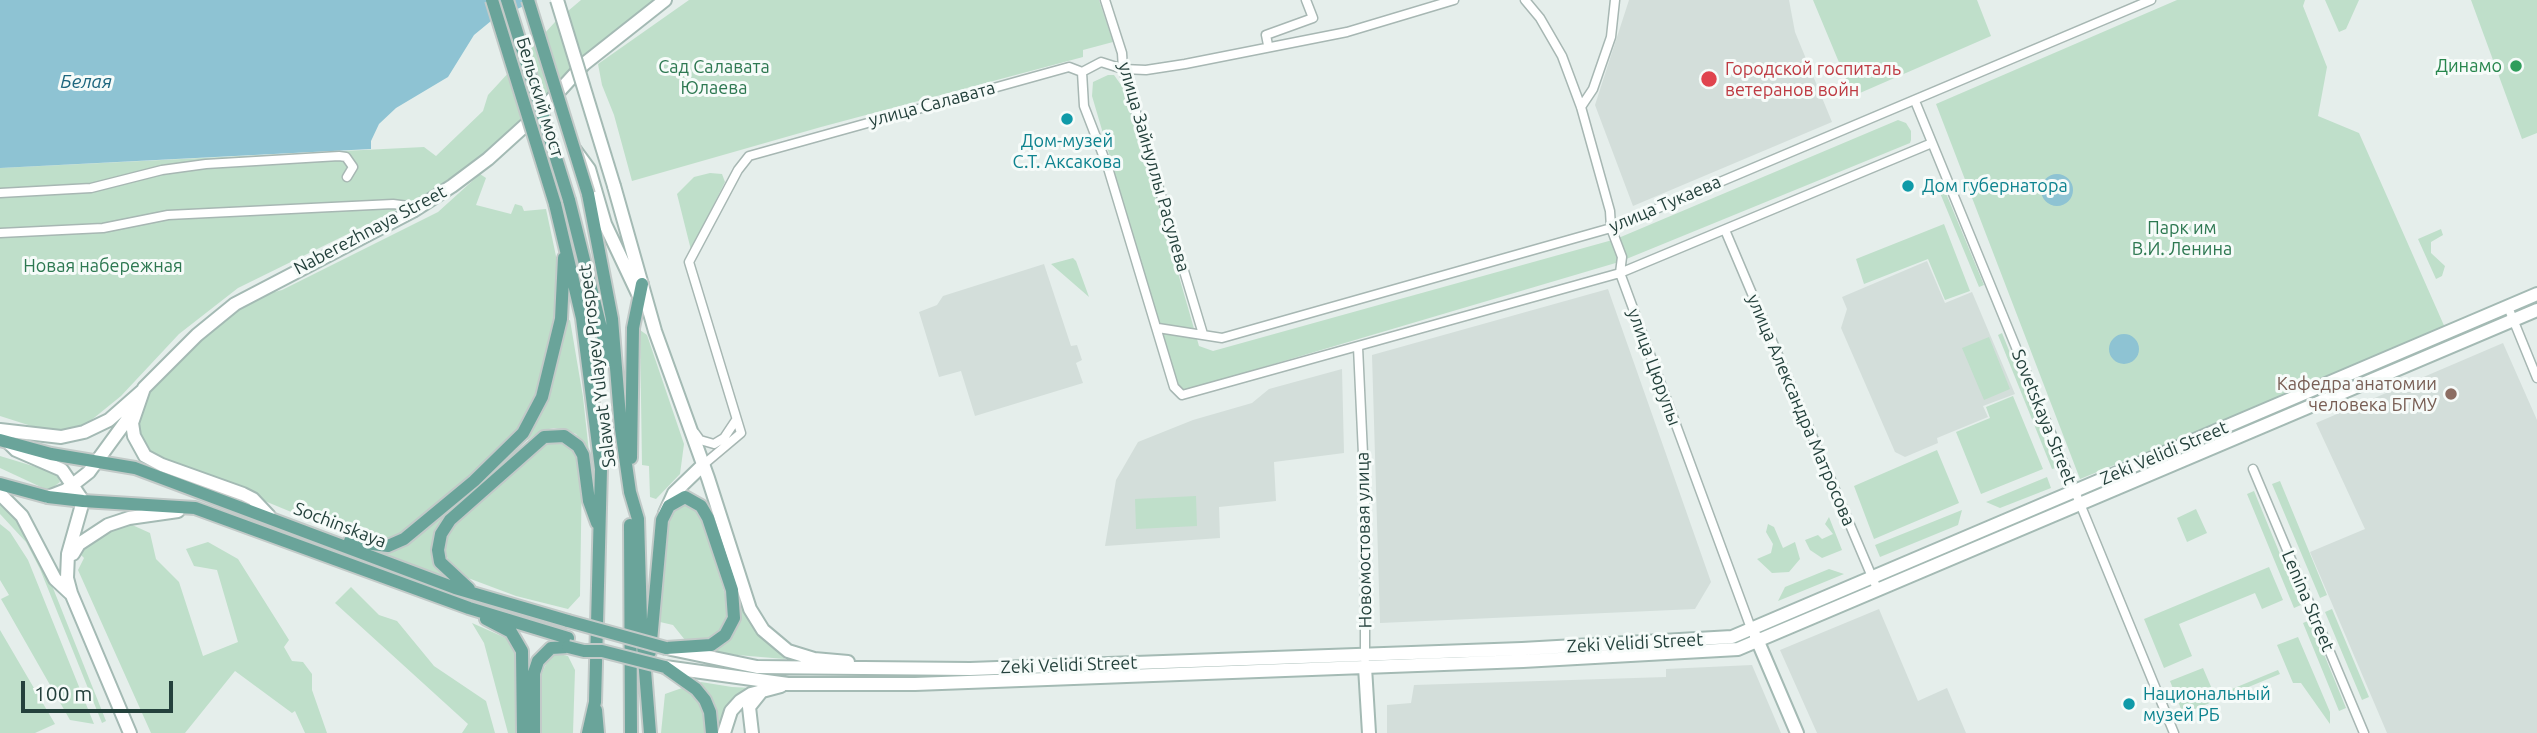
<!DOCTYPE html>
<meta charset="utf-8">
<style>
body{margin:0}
#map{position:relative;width:2537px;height:733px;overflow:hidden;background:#e5eeeb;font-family:Ubuntu,sans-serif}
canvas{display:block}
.scale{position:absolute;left:21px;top:681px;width:152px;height:32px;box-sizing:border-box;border:4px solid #24413c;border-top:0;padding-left:9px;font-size:21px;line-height:24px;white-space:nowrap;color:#24413c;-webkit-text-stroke:5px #f6fbf9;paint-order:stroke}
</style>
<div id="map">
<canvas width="2537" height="733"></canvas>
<div class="scale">100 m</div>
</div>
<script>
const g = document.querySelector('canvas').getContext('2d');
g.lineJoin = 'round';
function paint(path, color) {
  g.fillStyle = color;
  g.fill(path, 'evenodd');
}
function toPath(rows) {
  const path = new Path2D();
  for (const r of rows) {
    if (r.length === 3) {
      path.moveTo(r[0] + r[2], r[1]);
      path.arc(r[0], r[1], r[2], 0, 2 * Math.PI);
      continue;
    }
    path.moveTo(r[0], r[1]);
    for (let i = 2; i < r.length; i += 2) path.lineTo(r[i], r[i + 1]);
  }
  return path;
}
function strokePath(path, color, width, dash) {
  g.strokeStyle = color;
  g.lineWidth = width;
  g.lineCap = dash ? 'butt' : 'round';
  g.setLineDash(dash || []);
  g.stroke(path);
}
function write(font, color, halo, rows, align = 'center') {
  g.font = font + ' Ubuntu,sans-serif';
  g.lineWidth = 6;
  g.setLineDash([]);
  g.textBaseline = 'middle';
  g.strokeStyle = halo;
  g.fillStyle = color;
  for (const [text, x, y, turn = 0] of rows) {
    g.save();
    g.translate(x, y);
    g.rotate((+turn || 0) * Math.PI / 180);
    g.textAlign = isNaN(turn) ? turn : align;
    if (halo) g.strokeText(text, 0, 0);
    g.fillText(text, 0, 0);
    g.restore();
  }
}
paint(toPath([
 [1629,0,1789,0,1795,32,1832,122,1633,206,1595,105],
 [1927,261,1945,303,1972,292,2015,394,1983,406,1988,417,1937,438,1938,443,1905,457,1895,452,1841,328,1847,309,1842,297],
 [1044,264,1071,346,1077,345,1082,360,1076,363,1083,383,975,416,961,371,939,377,919,312,937,305,943,296],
 [1608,289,1711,582,1695,609,1380,623,1372,355],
 [2503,343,2537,420,2537,733,2387,733,2310,552,2365,529,2316,423],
 [1342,369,1344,453,1274,462,1276,501,1219,507,1220,538,1105,546,1116,480,1138,442,1193,420,1252,403,1269,389],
 [1879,609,1918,701,1947,688,1966,733,1817,733,1780,650],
 [1752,665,1781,733,1387,733,1387,705,1411,703,1414,685,1666,677,1666,669]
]), '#d3deda');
paint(toPath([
 [581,0,656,0,482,156,421,198,238,288,179,334,121,396,89,422,72,429,44,430,0,416,0,168,424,147,436,156,483,111,488,95,555,22],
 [689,0,1099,0,1113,42,1083,50,1083,57,821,127,632,181,614,115,602,85,598,64],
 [1813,0,1977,0,1991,36,1853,96],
 [2177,0,2305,0,2303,6,2327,67,2318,116,2359,133,2446,330,2080,479,1936,104],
 [2325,0,2359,0,2346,29,2339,32],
 [2471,0,2537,0,2537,133,2522,139],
 [1108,75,1114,75,1126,92,1199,346,1213,351,1616,239,1898,120,1906,123,1911,131,1911,140,1910,143,1619,262,1179,392,1092,96,1093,82],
 [710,173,722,174,725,182,691,250,677,194,694,177],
 [480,174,486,178,476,205,511,214,515,204,522,206,524,211,546,209,560,275,560,301,537,396,529,415,507,444,433,511,394,539,359,540,151,454,144,446,137,426,147,396,159,380,220,322,259,296,282,290,438,212],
 [1945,191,1984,285,1979,287,1940,193],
 [1944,224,1970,291,1945,300,1928,259,1864,284,1856,259],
 [2441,229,2443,235,2431,242,2431,253,2445,266,2442,276,2436,279,2418,239],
 [1073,258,1076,261,1089,297,1051,264],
 [570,320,583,397,589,452,576,434,566,430,554,428,540,431,528,440,526,438,547,399,566,321],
 [640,330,647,335,684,444,680,474,656,499,650,497,649,466,642,465],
 [2002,333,2056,468,2052,469,1998,335],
 [1989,337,2010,389,1984,400,1962,348],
 [2013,396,2043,469,1981,494,1956,432,1990,418,1986,407],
 [562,441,575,449,582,467,580,596,568,609,516,596,460,575,451,567,444,549,446,537,455,524,547,442],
 [1937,450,1959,503,1874,539,1854,486],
 [0,456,56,473,60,482,50,490,43,488,0,468],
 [2047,477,2051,488,2000,508,1986,502],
 [2280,481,2327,595,2320,598,2272,484],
 [2254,491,2301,605,2294,608,2247,494],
 [1196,496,1197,526,1136,529,1135,499],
 [0,504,19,522,45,568,106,721,102,723,40,569,26,542,0,514],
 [684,504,697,512,702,521,728,604,725,625,707,640,685,640,673,625,660,622,668,523,673,510],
 [2196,509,2207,533,2187,542,2177,518],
 [1962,510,1958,525,1880,557,1875,545],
 [448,512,436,532,431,549,434,564,446,579,375,552,389,551,407,544],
 [1829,517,1842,550,1822,558,1810,550,1805,540,1818,535,1822,539,1833,534,1825,524],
 [0,524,10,532,28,560,94,724,70,720,1,599,9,595,0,580],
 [130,524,150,533,156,559,179,582,203,656,238,642,217,570,194,566,186,549,208,542,238,559,289,640,284,647,292,661,303,662,312,674,312,690,327,733,305,733,295,711,292,713,235,671,185,733,151,733,78,570,84,558,80,554,89,541,118,526],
 [1768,524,1774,527,1783,548,1795,542,1800,559,1789,572,1772,573,1757,559,1771,553,1773,544,1766,532],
 [2269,567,2283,600,2262,609,2255,593,2179,624,2192,656,2164,668,2144,619],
 [1829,569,1844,574,1778,601,1785,587],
 [351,587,379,615,397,621,434,666,486,701,495,733,462,733,468,724,335,603],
 [741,603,759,634,785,659,713,653,736,630],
 [2332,609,2369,697,2362,700,2325,612],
 [2310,620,2346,708,2339,711,2303,623],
 [472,623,506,638,516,653,518,733,508,733,484,643],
 [0,630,55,724,35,733,0,733],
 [2298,637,2330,712,2330,724,2301,683,2293,683,2277,645],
 [555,653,568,656,575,670,573,733,541,733,542,673,549,657],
 [2203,668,2215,696,2278,670,2280,674,2183,714,2170,681],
 [701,682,732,687,753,688,720,729,711,697,699,684],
 [682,688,692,694,706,713,708,733,661,733,665,694]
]), '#bfdfca');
paint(toPath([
 [0,0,537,0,491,21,474,35,448,77,396,108,379,124,371,141,371,149,0,168],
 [2057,190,16],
 [2124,349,15]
]), '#8ec3d3');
const street = toPath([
 [1105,0,1122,53,1123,69,1203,334],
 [1525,0,1540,18,1562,56,1581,107,1610,211,1611,228,1622,257,1620,273,1752,631],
 [1268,45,1266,35,1313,18,1306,0],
 [1082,72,1084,106,1108,168,1174,387,1182,395,1620,273,1932,143],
 [1915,101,2174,733],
 [1581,107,1593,89,1611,37,1615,0],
 [0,193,91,188,162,170,206,164,339,156,346,157,353,167,347,177],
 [1725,230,1878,591],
 [0,233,103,228,168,215,393,204,408,206,413,211],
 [2508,307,2537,378],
 [1158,328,1222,338,1611,228,2151,0],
 [1358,347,1365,497,1365,659],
 [695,433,700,440,714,444,724,438,736,420],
 [703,465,741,433,689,262,738,170,749,156,1069,67,1082,72,1101,62,1123,69,1146,70,1185,64,1347,32,1454,0],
 [2253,469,2364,733]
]);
const secondary = toPath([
 [575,150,589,169,605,224,639,296],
 [614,186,655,331,708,478,750,609,763,630,788,651,814,659,848,662],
 [0,430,61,437,84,432,109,420,142,391],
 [8,442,16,450,62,470,83,501,68,554,67,578,71,593,130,733],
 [0,494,22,516,55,579,70,593],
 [48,497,66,490,89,472,132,413],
 [665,513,674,493,703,465],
 [269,516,253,499,243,494,162,465,145,456,134,436,132,423,144,388,197,335,235,304,413,211,452,186,488,159,541,111,584,64,665,0],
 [73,554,79,544,108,525,129,518,178,511],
 [1756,637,1797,733],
 [671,649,757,667,970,669,1522,649,1732,637,2537,294],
 [665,667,788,684,915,684,1523,661,1738,649,2537,310],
 [1365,667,1369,733],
 [724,733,731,711,740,701,751,694,781,686],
 [752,733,749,707,761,692]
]);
const primary = toPath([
 [588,194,612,319,621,429,630,492,638,519,641,621,650,733],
 [569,200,609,360],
 [555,204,582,318,601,469,595,702,588,733],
 [0,440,51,454,135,468,455,588,568,621],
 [631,458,633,328,642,284],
 [0,484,48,497,83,501,195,508,469,608,568,638],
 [630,525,631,733],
 [350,541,388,546,404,539,474,481,523,433,542,397,561,319,564,258],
 [469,589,440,562,438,550,441,534,450,520,544,437,564,436,578,446,583,455,589,501,597,523],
 [486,619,511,632,522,651,523,733],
 [650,652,662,520,669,506,685,497,701,506,708,518,732,590,734,618,725,635,711,645,666,648],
 [665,667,696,689,705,700,710,712,712,733],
 [596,710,598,733],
 [534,733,534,673,538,661,551,648,568,647]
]);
strokePath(street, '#a7b7b3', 11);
strokePath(secondary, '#a4bab4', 16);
strokePath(primary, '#c2cac8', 16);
strokePath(street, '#fff', 8);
strokePath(secondary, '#fff', 12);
strokePath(primary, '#6aa49a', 12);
const secondaryBridge = toPath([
 [557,0,614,186]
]);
const primaryBridge = toPath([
 [492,0,555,204],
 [507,0,569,200],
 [528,0,588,194],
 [568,621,666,648],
 [568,647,584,651,602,651,665,667]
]);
strokePath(secondaryBridge, '#a4bab4', 16, []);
strokePath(primaryBridge, '#c2cac8', 16, []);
strokePath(secondaryBridge, '#fff', 12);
strokePath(primaryBridge, '#6aa49a', 12);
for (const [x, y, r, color] of [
 [2516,66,7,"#2e9e5b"],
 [1709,79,9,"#e0444e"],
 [1067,119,7,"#0f9aa8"],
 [1908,186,7,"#0f9aa8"],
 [2451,394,7,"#8d6e63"],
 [2129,704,7,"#0f9aa8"]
]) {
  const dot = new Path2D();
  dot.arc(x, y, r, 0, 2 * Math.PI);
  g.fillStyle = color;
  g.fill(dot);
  strokePath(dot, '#f6fbf9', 2.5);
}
write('18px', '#27864d', '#f6fbf9', [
 ["Динамо",2502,66]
], 'right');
write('18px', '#2d7851', '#f6fbf9', [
 ["Сад Салавата",714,67],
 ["Юлаева",714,88],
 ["Парк им",2182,228],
 ["В.И. Ленина",2182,249],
 ["Новая набережная",103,266]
]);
write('18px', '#be3a42', '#f6fbf9', [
 ["Городской госпиталь",1725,69],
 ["ветеранов войн",1725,90]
], 'left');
write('18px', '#24413c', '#f6fbf9', [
 ["Бельский мост",540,97,73],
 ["улица Салавата",932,104,-15],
 ["улица Зайнуллы Расулева",1154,167,74],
 ["улица Тукаева",1665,204,-23],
 ["Naberezhnaya Street",370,230,-28],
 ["Salawat Yulayev Prospect",597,366,-97],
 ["улица Цюрупы",1654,367,70],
 ["улица Александра Матросова",1801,410,67],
 ["Sovetskaya Street",2044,417,68],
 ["Zeki Velidi Street",2164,453,-23],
 ["Sochinskaya",340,525,21],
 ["Новомостовая улица",1364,540,-91],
 ["Lenina Street",2308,601,67],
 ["Zeki Velidi Street",1635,643,-3],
 ["Zeki Velidi Street",1069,665,-2]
]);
write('18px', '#0d838f', '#f6fbf9', [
 ["Дом-музей",1067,141,"center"],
 ["С.Т. Аксакова",1067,162,"center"],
 ["Дом губернатора",1922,186],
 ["Национальный",2143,694],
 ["музей РБ",2143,715]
], 'left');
write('18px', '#785e54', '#f6fbf9', [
 ["Кафедра анатомии",2437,384],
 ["человека БГМУ",2437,405]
], 'right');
write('italic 19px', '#1d667e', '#f6fbf9', [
 ["Белая",86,82]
]);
</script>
